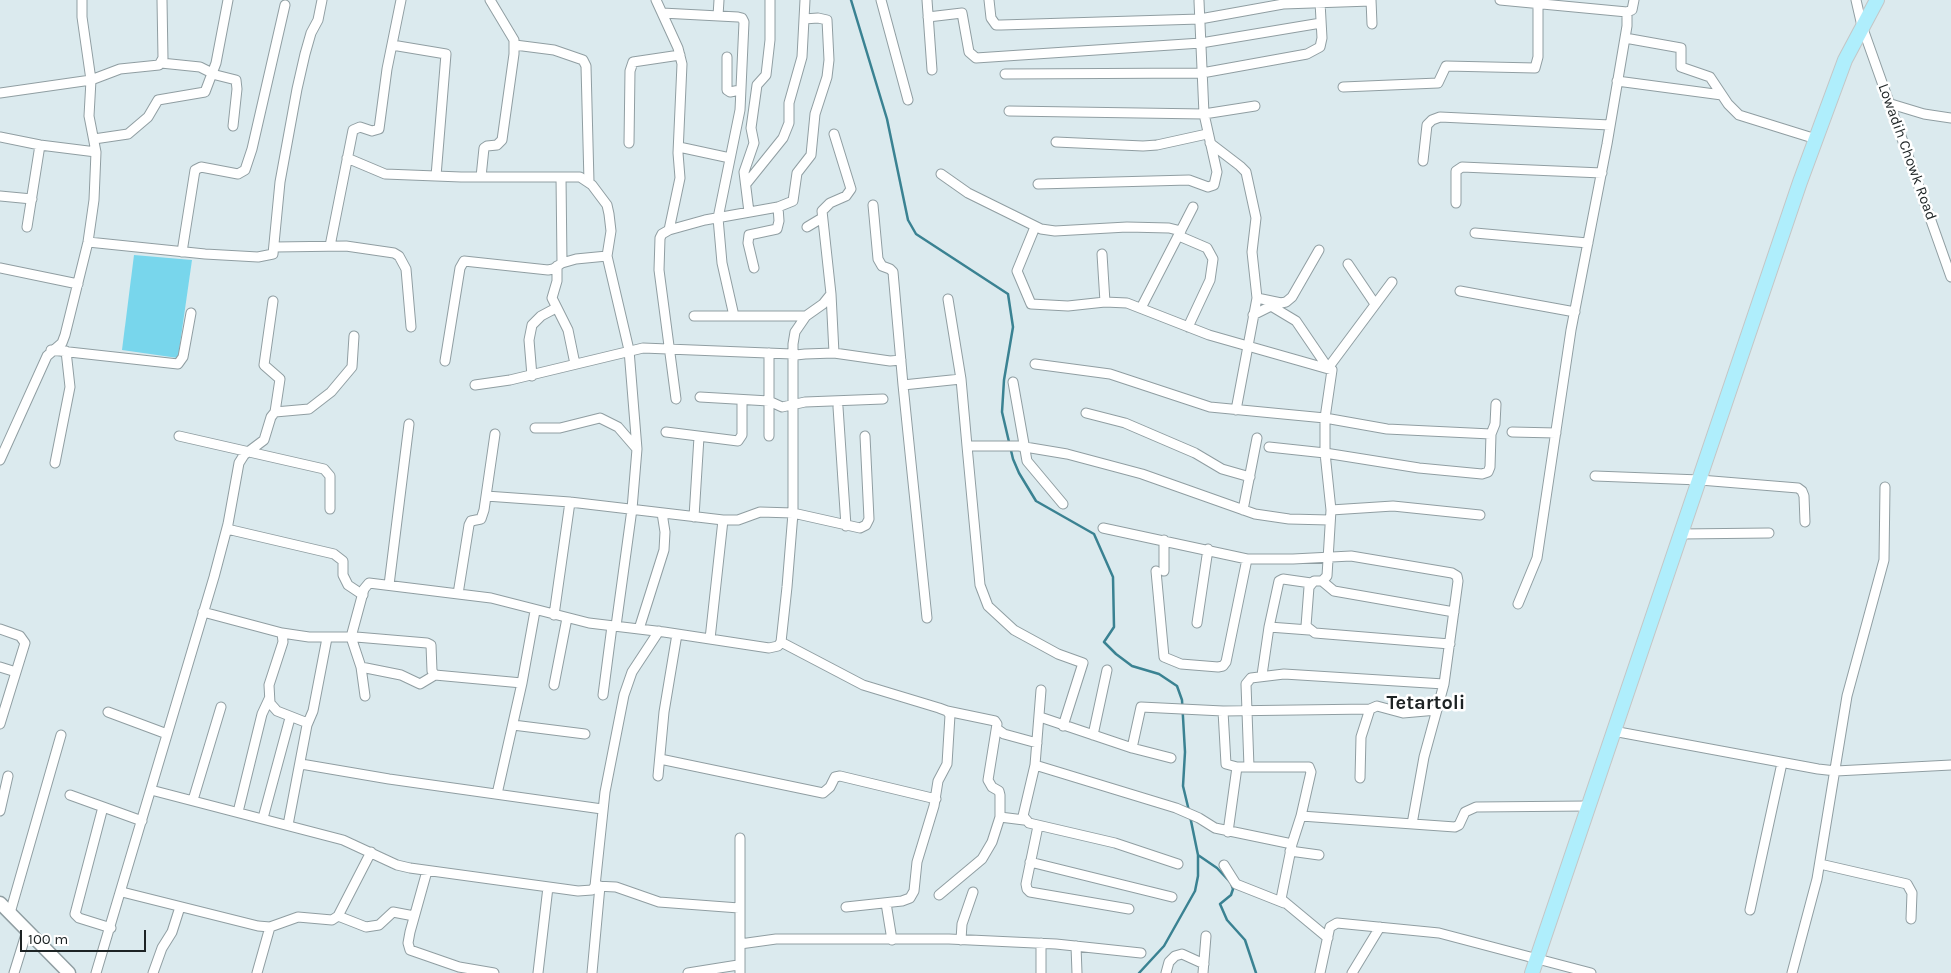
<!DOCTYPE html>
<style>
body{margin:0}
#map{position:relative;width:1951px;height:973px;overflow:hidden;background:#dbeaee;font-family:Karla,sans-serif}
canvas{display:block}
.scale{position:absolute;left:20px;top:930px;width:126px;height:22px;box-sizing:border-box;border:2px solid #1d2324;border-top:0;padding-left:6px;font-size:15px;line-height:18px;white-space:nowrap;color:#1d2324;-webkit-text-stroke:4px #fff;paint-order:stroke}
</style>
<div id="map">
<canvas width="1951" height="973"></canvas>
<div class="scale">100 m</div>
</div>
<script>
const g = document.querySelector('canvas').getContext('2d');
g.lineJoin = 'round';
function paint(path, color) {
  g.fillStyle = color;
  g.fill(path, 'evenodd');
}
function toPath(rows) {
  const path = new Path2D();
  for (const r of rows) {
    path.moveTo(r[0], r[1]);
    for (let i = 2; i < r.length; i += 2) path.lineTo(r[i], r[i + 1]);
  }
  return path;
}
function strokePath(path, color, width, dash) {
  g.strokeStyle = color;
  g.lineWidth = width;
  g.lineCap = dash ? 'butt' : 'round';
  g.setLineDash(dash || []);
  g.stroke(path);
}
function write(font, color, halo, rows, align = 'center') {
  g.font = font + ' Karla,sans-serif';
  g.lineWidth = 5;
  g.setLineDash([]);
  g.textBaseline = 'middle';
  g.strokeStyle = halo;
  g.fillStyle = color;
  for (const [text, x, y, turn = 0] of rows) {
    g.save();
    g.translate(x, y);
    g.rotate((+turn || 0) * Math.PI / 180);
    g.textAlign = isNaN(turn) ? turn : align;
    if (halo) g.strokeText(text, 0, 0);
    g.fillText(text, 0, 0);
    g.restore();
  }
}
paint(toPath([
 [134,255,192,260,178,358,122,350]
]), '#78d6ec');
strokePath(toPath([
 [851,0,887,119,908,220,916,234,1008,294,1013,327,1004,380,1002,412,1013,459,1019,473,1036,501,1094,534,1113,577,1114,627,1104,642,1116,654,1132,666,1159,674,1177,686,1182,700,1185,752,1183,786,1189,811],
 [1198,855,1217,868,1231,883,1233,889,1231,895,1220,904,1227,920,1245,940,1256,973],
 [1139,973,1164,946,1195,891,1198,876,1198,855,1190,816]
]), '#3a8292', 2.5);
const street = toPath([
 [656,0,678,48,682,64,678,153,680,178,669,230],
 [881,0,908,100],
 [927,0,932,70],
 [989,0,991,18,996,25,1001,25,1200,19,1283,4,1371,1],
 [1371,0,1372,24],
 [1500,0,1627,12,1632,10,1634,0],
 [1856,0,1862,26,1951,277],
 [662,13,738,17,742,18,744,22,740,110,718,218,722,263,734,316],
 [718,16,719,0],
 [928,17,962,13,969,52,976,58,1201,43,1321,23],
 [1625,38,1681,48,1681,67,1710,77,1728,104,1739,115,1816,139],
 [392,45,446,54,436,176],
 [515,45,554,50,583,60,586,66,589,182],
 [727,57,727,90,730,92,740,90],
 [161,63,200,67,216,75,236,80,237,89,233,126],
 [1005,74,1202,73,1307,54,1320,47,1322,38,1320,2],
 [1617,81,1722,95],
 [1343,87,1438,83,1446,66,1535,68,1538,57,1538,3],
 [0,93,91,80,120,69,159,65,163,58,162,0],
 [1891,104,1924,114,1951,118],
 [1009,111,1204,114,1255,106],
 [0,137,40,145,96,152],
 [94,139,128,134,148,117,158,100,205,92,216,63,228,0],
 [1056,142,1143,146,1157,145,1207,134],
 [629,143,630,71,633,62,680,55],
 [1210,143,1240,166,1246,172,1256,218,1252,252,1257,298,1236,410],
 [679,147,730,158],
 [347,158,385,174,461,177,580,177,592,185,607,205,609,214,611,231,607,256,629,350,637,449],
 [1423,161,1427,125,1432,120,1440,117,1610,125],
 [941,174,968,193,1041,229,1055,231,1127,227,1169,228,1181,231],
 [481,177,484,148,487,146,497,145,502,140,514,54,514,40,490,0],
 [561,177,562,263],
 [746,184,783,138,789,123,789,103,802,57,805,0],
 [1038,184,1189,180,1208,187,1214,185,1217,172,1204,114,1199,1],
 [0,196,32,199],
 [1456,203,1456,171,1462,167,1602,173],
 [873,205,878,259,882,266,890,269,893,272,903,385],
 [749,212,744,172,754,143,751,128,757,85,766,75,770,40,770,0],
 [27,227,40,145],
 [807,227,822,218],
 [1035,227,1017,271,1031,304,1068,306,1105,302,1127,303,1209,335,1332,370,1325,418,1325,453,1331,510],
 [1475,233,1588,243],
 [1179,236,1207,248,1213,259,1210,280,1188,327],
 [88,242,205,254,258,257,273,254,280,182,297,89,305,54,311,33,318,20,322,0],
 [330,246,353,130,360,127,372,131,379,129,387,69,401,0],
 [275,247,346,246,394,253,399,256,406,269,411,327],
 [182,252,195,170,201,167,238,174,245,170,252,149,285,5],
 [1102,254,1105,302],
 [1348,264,1375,304],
 [557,266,557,281,552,298,568,330,575,364],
 [0,268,78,284],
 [754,268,748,243,749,235,777,229,779,221,778,207],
 [1460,291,1575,312],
 [831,294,834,353],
 [1257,298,1281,303,1286,302,1292,297,1319,250],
 [948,299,961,379,967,446],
 [273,301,264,365,280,379,275,412],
 [1141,308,1193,207],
 [1253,315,1271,306,1296,321,1328,368,1392,282],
 [694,316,806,316],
 [51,350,178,364,183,357,191,313],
 [445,361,460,268,464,261,548,270,553,269,562,263,576,259,607,256],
 [1035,364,1110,374,1210,407,1325,418,1387,429,1491,434,1495,424,1496,404],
 [532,376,529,340,532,325,541,316,556,308],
 [1013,382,1027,461,1063,504],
 [475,385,510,380,643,348,792,354,793,358,796,355,805,354,834,353,890,361,901,360],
 [700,397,769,401,782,407,805,402,883,399],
 [676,399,659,270,660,238,662,234,669,230,705,220,778,207,793,201,797,173,811,155,815,114,827,77,829,60,827,20,818,18,804,19],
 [838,407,846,526],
 [1086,413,1125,423,1195,453,1222,469,1250,477],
 [535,428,560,428,600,418,618,427,637,449,632,509,616,626],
 [666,432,738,441,742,435,742,400],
 [1512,432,1556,433],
 [179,436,324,469,330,476,330,509],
 [769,436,769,353],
 [1269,447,1325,453,1419,468,1482,474,1488,472,1490,467,1491,434],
 [0,460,47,356,62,343,65,335,88,242,94,200,96,152,89,116,91,80,82,17,82,0],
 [55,463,70,387,66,351],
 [1595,476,1700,480,1798,488,1802,491,1804,496,1805,522],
 [486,496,570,502,723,520,738,520,760,512,793,513,860,528,866,525,869,519,865,436],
 [1243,510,1257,438],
 [694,517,699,437],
 [1103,528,1247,559,1293,559,1351,556,1452,573,1457,576,1458,581,1444,684,1424,757,1412,824],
 [227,529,334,554,343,561,343,575,348,585,363,595],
 [1681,534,1769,533],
 [1164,540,1164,571],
 [1156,571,1164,657,1181,664,1218,667,1223,666,1226,662,1247,559],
 [1322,581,1334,591,1454,612],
 [389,585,409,424],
 [458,594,469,525,471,521,481,519,484,510,495,434],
 [1518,604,1537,558,1571,330,1607,144,1627,26,1627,12],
 [203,612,282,633,283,642,269,685,270,703,277,711,305,722,307,725,288,825],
 [554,615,570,502],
 [927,618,903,385,961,379],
 [1197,623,1208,549],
 [1269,627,1309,630],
 [0,629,20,636,25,643,0,724],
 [639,629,664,550,665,532,662,513],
 [282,633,309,637,356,637,427,643,431,645,432,671,435,675,522,683],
 [710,639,723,520],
 [781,642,863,685,939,708,947,711,950,715,947,764,938,781,934,806,917,862,914,891,910,898,902,901,846,907],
 [1450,644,1315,633,1306,626,1309,587,1314,581,1322,581,1327,576,1331,510,1393,506,1480,515],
 [0,667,16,672],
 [361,667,401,675,420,684,435,675],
 [1262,675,1269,627,1279,581,1283,579,1311,583],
 [554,685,567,618],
 [1041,690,1035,765,1176,808,1199,818,1215,828,1292,844],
 [603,695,612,626],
 [365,696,361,667,351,637,364,589,369,583,491,598,589,623,664,632,769,648,778,646,781,642,787,587,793,513,793,344,795,332,806,316,823,304,831,294,822,211,830,203,846,196,851,189,834,134],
 [947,711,995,721,997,724,988,780,992,787,999,791,1000,795,1000,817],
 [108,712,167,734],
 [1040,717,1132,748],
 [307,725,313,711,327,638],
 [513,725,585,734],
 [1063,726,1083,663,1058,654,1014,630,988,606,980,585,967,446,1019,446,1067,454,1142,474,1255,514,1289,519,1329,520],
 [997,729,1004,734,1037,743],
 [1613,731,1818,769,1836,771,1951,765],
 [1093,735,1107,670],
 [1171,758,1132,748,1141,707,1223,711],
 [660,759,823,793,830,787,835,777,840,776,936,799],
 [301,764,389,779,602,809],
 [1035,765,1023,816,1029,823,1115,843,1178,864],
 [1249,767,1246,684,1251,678,1284,674,1444,684],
 [658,776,664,712,677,634],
 [1360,778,1361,737,1370,709,1377,706,1403,713,1437,710],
 [151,790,343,840,397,865,410,868,578,891,592,890,595,886,605,792,624,695,632,672,659,631],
 [497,794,522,683,535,611],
 [70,795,142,821],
 [193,800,221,707],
 [103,807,75,914,79,918,111,928],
 [0,811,8,776],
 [238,812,262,714,269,699],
 [1301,816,1311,772,1309,767,1237,767,1226,764,1223,711,1370,709],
 [263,818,290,718],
 [1038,826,1026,884,1027,889,1030,892,1129,909],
 [1228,832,1237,767],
 [740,838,740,973],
 [1290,851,1319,855],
 [1030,862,1172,897],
 [1820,864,1907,884,1912,893,1911,919],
 [1224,865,1236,884,1284,903],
 [427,871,410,932,408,943,410,950,459,967,494,973],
 [595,886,616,887,659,902,739,908],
 [122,892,258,926,270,927,298,917,332,920,338,916,371,852],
 [939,895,982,859,992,842,1000,817,1024,820],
 [886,903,892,940],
 [1750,910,1782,763],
 [10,913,61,735],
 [338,916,366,927,379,925,393,912,414,916],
 [1328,938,1281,899,1292,844,1301,816,1455,827,1459,825,1465,812,1476,807,1587,806],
 [961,940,962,924,973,892],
 [740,944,776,939,949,939,1056,944,1141,953],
 [1076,946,1077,973],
 [14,973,27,931],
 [96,973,214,577,228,524,239,463,244,455,264,440,271,417,275,412,309,409,331,392,352,367,354,336],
 [153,973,162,948,172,932,180,907],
 [257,973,270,927],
 [538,973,548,887],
 [592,973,600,886],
 [688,973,738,965],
 [1041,973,1041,943],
 [1166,973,1169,962,1175,956,1182,954,1204,964],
 [1203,973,1206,936],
 [1320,973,1329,931,1330,927,1337,923,1439,933,1591,973],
 [1352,973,1380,927],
 [1792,973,1817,879,1847,696,1884,560,1885,487]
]);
const secondary = toPath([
 [0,903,69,973]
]);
const primary = toPath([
 [1532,973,1800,182,1845,60,1877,0]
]);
strokePath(street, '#909ea2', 11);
strokePath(secondary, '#909ea2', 15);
strokePath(primary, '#c4c6c6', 16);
strokePath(street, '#fff', 9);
strokePath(secondary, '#fff', 12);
strokePath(primary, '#afeefc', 14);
write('15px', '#1d2324', '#fff', [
 ["Lowadih Chowk Road",1907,152,70]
]);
write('bold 20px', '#1d2324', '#fff', [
 ["Tetartoli",1426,703]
]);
</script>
